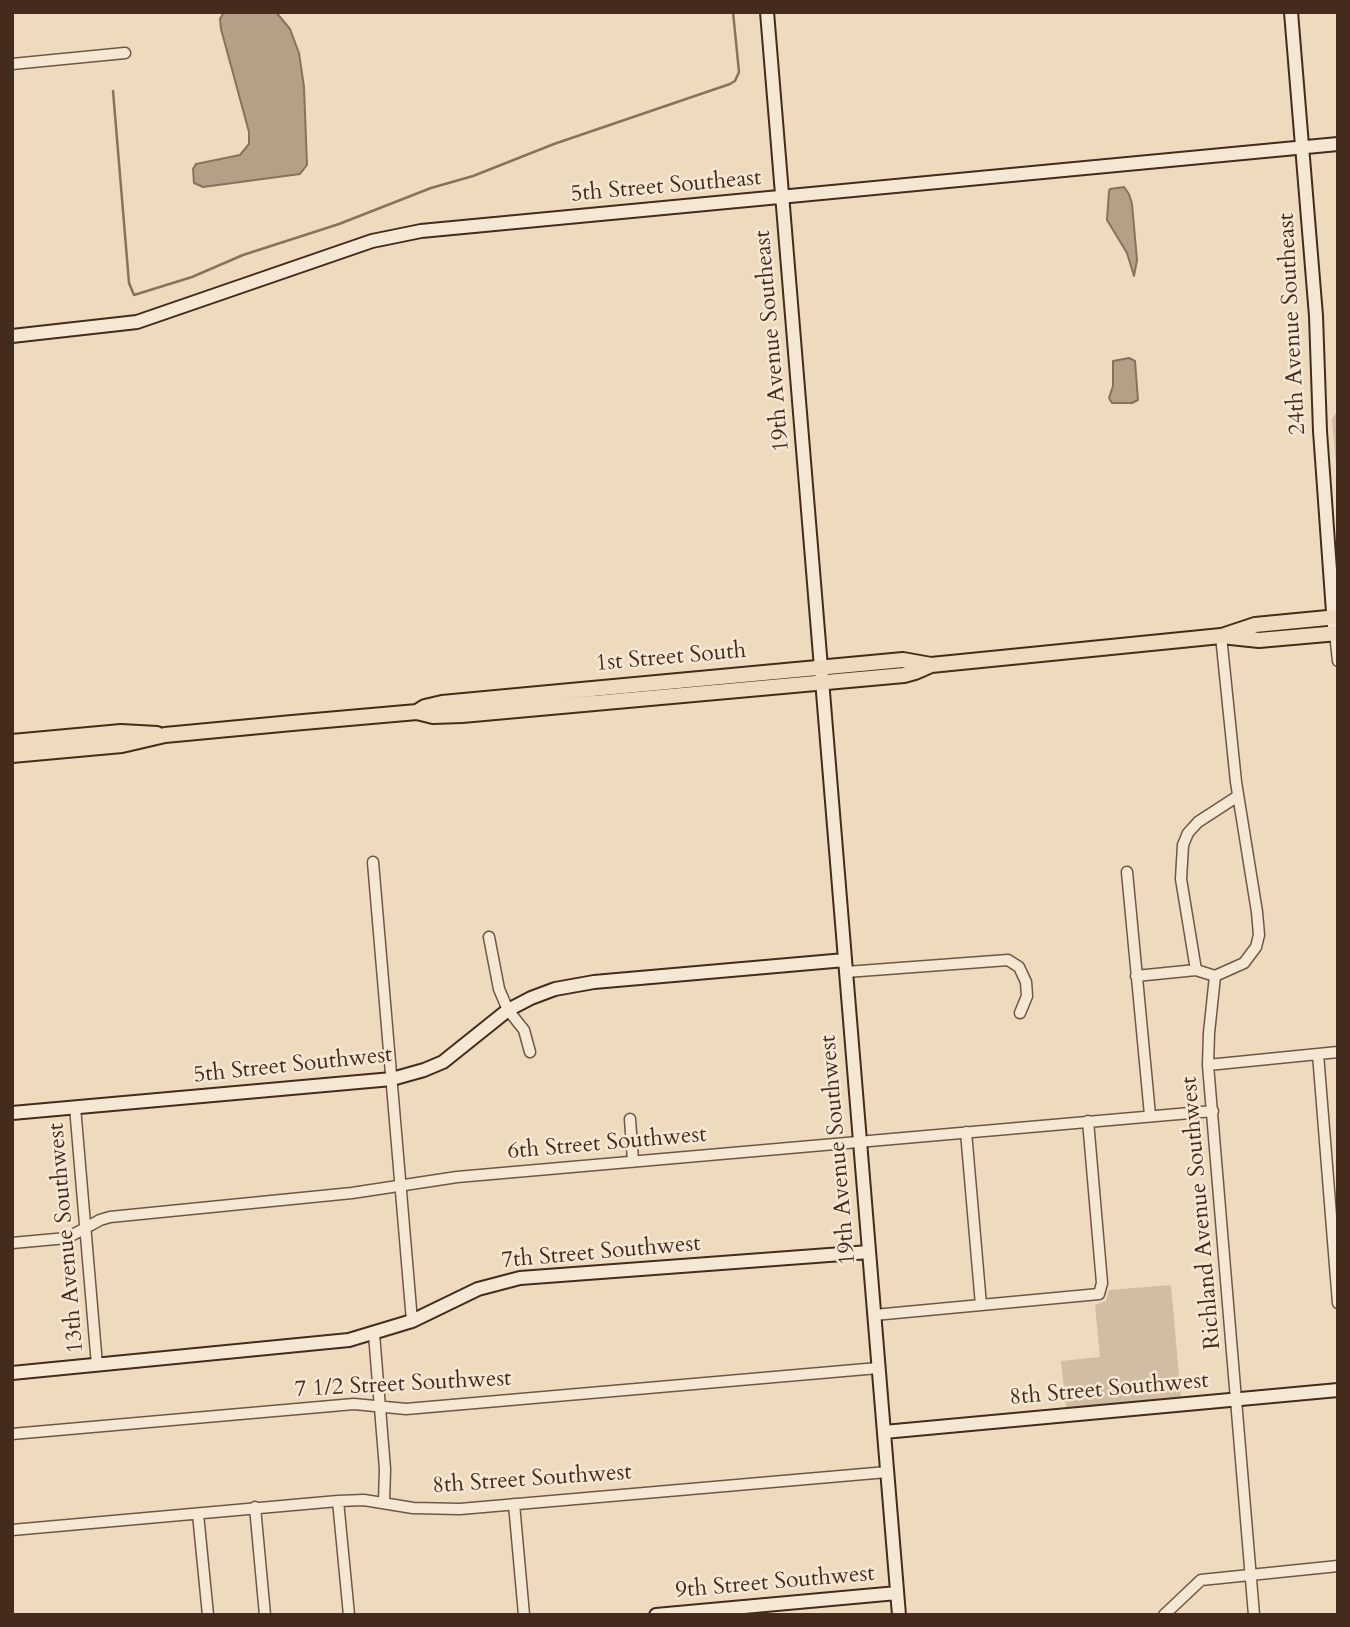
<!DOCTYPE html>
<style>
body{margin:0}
#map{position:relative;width:1350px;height:1627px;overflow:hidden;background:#eedbbd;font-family:Cardo,serif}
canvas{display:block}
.frame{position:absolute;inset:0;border:14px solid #452b1d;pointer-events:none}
</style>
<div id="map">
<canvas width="1350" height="1627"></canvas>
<div class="frame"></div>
</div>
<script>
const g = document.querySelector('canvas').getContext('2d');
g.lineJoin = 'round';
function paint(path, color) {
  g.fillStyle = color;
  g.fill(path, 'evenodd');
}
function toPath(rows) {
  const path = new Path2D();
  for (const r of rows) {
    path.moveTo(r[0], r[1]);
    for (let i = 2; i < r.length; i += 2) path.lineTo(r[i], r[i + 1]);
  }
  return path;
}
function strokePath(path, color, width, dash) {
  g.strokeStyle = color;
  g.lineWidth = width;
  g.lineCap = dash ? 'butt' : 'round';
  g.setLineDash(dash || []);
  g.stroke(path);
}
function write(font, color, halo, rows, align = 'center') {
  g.font = font + ' Cardo,serif';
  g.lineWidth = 5;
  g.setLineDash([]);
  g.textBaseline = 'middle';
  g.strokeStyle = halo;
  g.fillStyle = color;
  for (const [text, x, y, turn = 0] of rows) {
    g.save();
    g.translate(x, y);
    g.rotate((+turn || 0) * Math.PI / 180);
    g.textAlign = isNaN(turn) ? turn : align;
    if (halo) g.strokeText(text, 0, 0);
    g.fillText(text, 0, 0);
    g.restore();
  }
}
paint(toPath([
 [1338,410,1338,487,1332,419],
 [1171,1285,1181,1398,1066,1408,1061,1361,1100,1357,1095,1305,1106,1301,1109,1290]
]), '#d1bda2');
const water = toPath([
 [224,12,276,12,290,29,299,53,304,87,307,165,300,174,203,187,194,183,193,169,196,164,240,155,249,144,249,132,221,29,220,19,224,12],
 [1124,187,1129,194,1132,204,1137,260,1134,276,1127,253,1107,220,1109,191,1110,189,1124,187],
 [1129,358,1135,361,1138,400,1132,403,1112,403,1109,398,1113,386,1113,361,1129,358]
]);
paint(water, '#b59f87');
strokePath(water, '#88715d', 2);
strokePath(toPath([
 [113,91,129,283,134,295,192,277,243,255,339,224,431,188,473,176,554,144,730,84,735,81,739,72,733,12]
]), '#88715d', 2.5);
const street = toPath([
 [12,64,125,53],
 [1335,633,1338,661],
 [373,862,412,1321],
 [1127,872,1150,1115],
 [489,937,499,989,508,1010,524,1030,530,1052],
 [1196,970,1181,879,1183,845,1188,833,1198,822,1238,796],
 [846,972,1008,960,1019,967,1026,982,1027,996,1020,1013],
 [1136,976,1196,970,1215,976,1244,963,1256,947,1259,935,1257,912,1236,782,1221,636],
 [1215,976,1209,1033,1208,1065,1254,1615],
 [1318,1054,1338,1303],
 [1208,1065,1338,1052],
 [75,1107,97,1365],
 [630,1119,633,1161],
 [966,1132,981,1305],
 [12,1243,67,1238,100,1220,110,1217,352,1193,457,1177,1213,1111],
 [874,1315,1099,1294,1102,1283,1088,1121],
 [374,1334,385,1469,384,1502],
 [12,1434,354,1404,406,1409,878,1368],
 [338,1501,349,1615],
 [514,1504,524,1615],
 [255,1507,265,1615],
 [198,1514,208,1615],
 [12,1530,338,1501,364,1500,413,1508,460,1509,887,1472],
 [1164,1615,1201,1580,1338,1566]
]);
const secondary = toPath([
 [767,12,899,1615],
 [1291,12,1316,316,1320,431,1334,626],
 [12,336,137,322,372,241,421,231,1338,144],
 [12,1113,392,1079,424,1070,443,1062,508,1010,531,998,555,989,594,982,845,960],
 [12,1373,349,1340,412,1321,478,1289,520,1278,869,1252],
 [884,1432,1338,1390],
 [656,1615,897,1593]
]);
const primary = toPath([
 [1222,636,1255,625,1338,617],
 [417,712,425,707,442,703,903,660,931,665,1221,636,1259,640,1338,633],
 [12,742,121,732,157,734],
 [12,755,122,745,165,735,292,723,417,712,433,716,462,715,904,675,915,672,931,665]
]);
strokePath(street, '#6f5745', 13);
strokePath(secondary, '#452b1d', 16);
strokePath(primary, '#452b1d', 18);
strokePath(street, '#f4e8d4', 10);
strokePath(secondary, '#f4e8d4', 12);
strokePath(primary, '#eedbbd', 14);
write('23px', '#452b1d', '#f4e8d4', [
 ["5th Street Southeast",666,187,-5],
 ["24th Avenue Southeast",1293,324,-93],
 ["19th Avenue Southeast",773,341,-95],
 ["1st Street South",671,658,-5],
 ["5th Street Southwest",293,1066,-6],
 ["6th Street Southwest",607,1144,-5],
 ["19th Avenue Southwest",839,1150,-95],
 ["Richland Avenue Southwest",1202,1213,-95],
 ["13th Avenue Southwest",67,1238,-95],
 ["7th Street Southwest",601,1253,-5],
 ["7 1/2 Street Southwest",403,1385,-3],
 ["8th Street Southwest",1109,1390,-5],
 ["8th Street Southwest",532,1480,-4],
 ["9th Street Southwest",775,1583,-5]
]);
</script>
